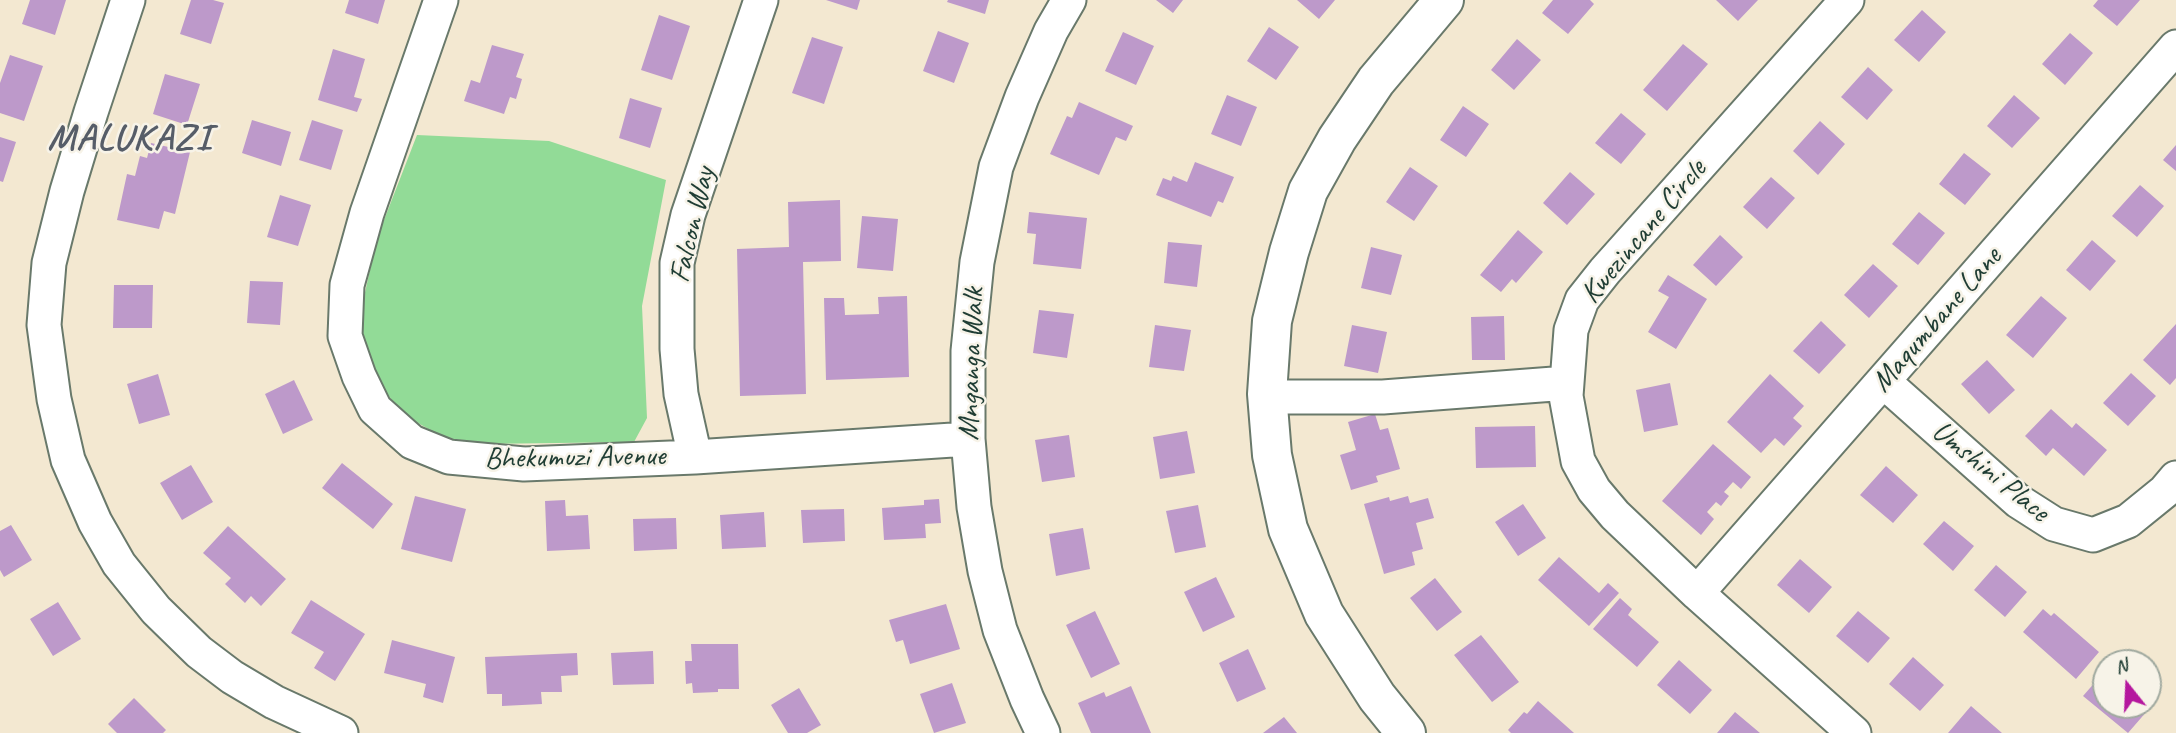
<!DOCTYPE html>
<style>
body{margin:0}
#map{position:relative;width:2176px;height:733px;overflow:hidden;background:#f3e8d1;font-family:Caveat,sans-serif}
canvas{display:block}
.north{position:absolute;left:2092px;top:649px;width:70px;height:70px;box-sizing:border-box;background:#f7f3e8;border:2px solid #a1aaa0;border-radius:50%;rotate:342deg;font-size:19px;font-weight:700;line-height:28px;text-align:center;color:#1f3d34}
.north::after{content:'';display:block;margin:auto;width:24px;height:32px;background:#b5179e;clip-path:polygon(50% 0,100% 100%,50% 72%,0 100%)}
</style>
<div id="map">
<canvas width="2176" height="733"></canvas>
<div class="north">N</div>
</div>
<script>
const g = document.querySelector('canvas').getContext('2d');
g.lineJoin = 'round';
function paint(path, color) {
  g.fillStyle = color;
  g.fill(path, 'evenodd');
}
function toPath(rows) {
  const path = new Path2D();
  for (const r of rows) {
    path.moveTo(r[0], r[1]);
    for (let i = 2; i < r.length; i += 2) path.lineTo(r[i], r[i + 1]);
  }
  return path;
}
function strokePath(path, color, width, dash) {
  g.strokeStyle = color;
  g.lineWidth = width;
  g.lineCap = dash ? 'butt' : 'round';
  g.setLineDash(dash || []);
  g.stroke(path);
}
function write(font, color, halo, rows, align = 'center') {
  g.font = font + ' Caveat,sans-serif';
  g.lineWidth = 5;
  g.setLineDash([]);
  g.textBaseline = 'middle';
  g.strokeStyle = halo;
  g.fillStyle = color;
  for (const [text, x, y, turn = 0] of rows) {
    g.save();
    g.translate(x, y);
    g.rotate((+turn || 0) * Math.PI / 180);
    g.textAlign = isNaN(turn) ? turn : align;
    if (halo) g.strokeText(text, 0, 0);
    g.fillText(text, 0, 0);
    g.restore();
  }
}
paint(toPath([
 [417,135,549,141,666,180,642,306,647,418,634,442,480,444,453,440,434,432,416,422,400,409,386,393,374,373,366,351,362,329,362,306,377,238]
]), '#92db97');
paint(toPath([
 [30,0,66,0,55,35,22,24],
 [191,0,213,0,224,3,211,44,180,34],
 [349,0,385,0,378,24,345,13],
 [826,0,860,0,857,10],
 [948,0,989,0,985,14,947,2],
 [1156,0,1183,0,1173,13],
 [1297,0,1335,0,1319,19],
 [1553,0,1590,0,1594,4,1568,34,1542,13],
 [1716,0,1758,0,1738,21],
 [2098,0,2140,0,2117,26,2093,6],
 [1922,10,1946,32,1919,62,1894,40],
 [659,15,690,26,672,80,641,70],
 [1269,27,1299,47,1276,80,1247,61],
 [938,31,969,43,954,83,923,71],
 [1123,32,1154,46,1136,85,1105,71],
 [2070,33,2093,53,2065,85,2042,64],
 [812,37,843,47,824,104,792,93],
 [1517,39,1541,60,1514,90,1491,70],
 [1683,44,1708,64,1667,111,1643,90],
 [492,45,524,54,516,77,522,79,516,99,510,97,504,114,464,101,471,80,480,83],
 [333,49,365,59,354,97,362,99,357,112,318,100],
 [10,55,43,66,24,121,0,113,0,83],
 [1868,67,1893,90,1867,120,1841,97],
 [165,74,200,84,187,125,153,114],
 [1227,95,1257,107,1241,146,1211,134],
 [2014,95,2040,118,2012,148,1987,126],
 [630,98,662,108,650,148,619,138],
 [1079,102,1133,126,1126,141,1116,137,1099,175,1050,154,1067,116,1072,118],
 [1463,106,1489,124,1466,157,1440,140],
 [1621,113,1646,134,1621,164,1595,143],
 [252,120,291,132,281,166,242,153],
 [312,120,343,130,331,170,299,160],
 [1820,121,1845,144,1818,175,1793,151],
 [0,137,16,142,3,182,0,181],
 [151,143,190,152,175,214,164,211,159,229,117,220,127,174,135,176,140,156,147,158],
 [2176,145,2176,171,2163,160],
 [1964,153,1991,174,1965,205,1939,184],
 [1195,162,1234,177,1223,203,1218,201,1211,217,1156,195,1163,178,1171,181,1173,176,1187,182],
 [1410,167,1438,186,1414,221,1386,202],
 [1570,172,1595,194,1567,225,1543,203],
 [1771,177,1795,198,1767,229,1743,207],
 [2140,185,2164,206,2137,237,2112,216],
 [280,195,311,205,298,246,267,237],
 [840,200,841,261,803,262,806,394,740,396,737,249,789,247,788,202],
 [1029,212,1087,218,1081,269,1033,264,1036,234,1027,233],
 [1919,212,1945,233,1918,265,1892,244],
 [862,216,898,219,893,271,857,268],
 [1518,230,1543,252,1516,283,1512,279,1501,292,1480,275],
 [1720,235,1743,257,1716,286,1693,265],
 [2092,240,2116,261,2090,291,2066,270],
 [1168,242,1202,245,1197,287,1164,283],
 [1371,247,1402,255,1391,295,1361,288],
 [1873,264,1898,286,1869,318,1844,295],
 [1668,275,1707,299,1676,349,1648,332,1669,297,1658,291],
 [250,281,283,282,280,325,247,323],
 [114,285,153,285,152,328,113,328],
 [907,296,909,377,826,380,824,298,844,298,845,315,879,314,878,297],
 [2041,296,2067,318,2033,358,2006,335],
 [1039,310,1074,314,1067,358,1033,353],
 [1504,316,1505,360,1472,360,1471,317],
 [1821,321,1846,345,1819,374,1793,351],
 [2176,324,2176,378,2170,385,2143,360],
 [1155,325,1191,330,1184,371,1149,367],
 [1352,325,1387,332,1378,373,1344,366],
 [1987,360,2015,390,1989,414,1961,384],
 [2131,373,2156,396,2128,426,2103,403],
 [158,374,170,415,139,424,127,384],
 [1770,374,1804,406,1793,418,1802,426,1784,446,1775,438,1761,453,1727,422],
 [294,380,313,420,283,434,265,394],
 [1670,383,1678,425,1644,432,1636,390],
 [2051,409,2072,428,2076,423,2107,450,2084,476,2053,448,2046,456,2025,436],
 [1375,414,1380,430,1388,428,1400,469,1376,476,1378,482,1351,490,1340,455,1356,450,1348,422],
 [1535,426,1536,467,1476,468,1475,427],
 [1187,431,1195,473,1160,479,1153,437],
 [1069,435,1075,477,1042,482,1035,440],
 [1713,444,1751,477,1741,489,1733,482,1724,492,1729,496,1721,506,1716,502,1707,512,1714,519,1701,535,1662,501],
 [342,463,393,504,373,529,322,488],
 [191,465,213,502,182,520,160,483],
 [1886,466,1918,495,1893,523,1860,495],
 [415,496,466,509,452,562,401,549],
 [1408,496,1410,503,1428,498,1434,518,1416,523,1423,549,1412,552,1415,565,1384,574,1364,504,1389,497,1390,501],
 [939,499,941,523,925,524,926,538,884,540,882,508,924,505,924,500],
 [565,500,566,516,588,515,590,549,547,551,545,501],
 [1523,504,1546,538,1518,556,1495,522],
 [1198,505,1206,547,1175,553,1166,511],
 [844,509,845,541,803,543,801,510],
 [764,512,766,547,722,549,720,515],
 [676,518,677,549,634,551,633,519],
 [1944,521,1974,546,1953,571,1923,544],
 [11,525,32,560,4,577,0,570,0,531],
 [228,526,286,579,261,606,251,596,245,603,225,584,231,578,203,553],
 [1083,528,1090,569,1056,576,1049,534],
 [1559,557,1599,593,1608,583,1619,593,1589,626,1538,580],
 [1800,559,1832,587,1809,613,1777,585],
 [1996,565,2027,592,2005,617,1974,590],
 [1216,577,1235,617,1203,632,1184,592],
 [1435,578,1462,612,1437,631,1410,598],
 [1620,598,1632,609,1628,615,1659,642,1637,667,1593,629],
 [311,600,365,634,335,681,314,668,324,652,291,633],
 [58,602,81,639,53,656,30,619],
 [946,604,960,649,910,664,903,640,896,642,889,620],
 [2043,609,2051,616,2054,613,2099,652,2076,679,2023,632],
 [1095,611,1120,664,1091,678,1066,625],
 [1858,611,1890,638,1868,663,1836,636],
 [1481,635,1519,682,1492,702,1454,655],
 [392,640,455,657,443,703,423,697,426,684,384,673],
 [691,644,738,644,739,689,718,689,718,692,693,693,692,683,686,684,685,661,692,661],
 [1248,649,1266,689,1237,702,1219,663],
 [653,651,654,684,613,685,611,653],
 [577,653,578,675,561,676,562,692,541,692,542,704,502,706,502,694,487,694,485,657],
 [1913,657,1944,685,1920,711,1889,684],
 [1679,660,1712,690,1690,714,1657,685],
 [2104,672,2106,674,2106,705,2148,705,2148,698,2154,703,2128,733,2083,696],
 [952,683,966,723,934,733,920,694],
 [1131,686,1151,733,1091,733,1078,703,1104,692,1106,697],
 [799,688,821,725,807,733,788,733,771,705],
 [134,698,166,730,163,733,117,733,108,724],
 [1538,701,1574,733,1511,733,1508,730,1524,712,1527,714],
 [1971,706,2002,733,1948,733],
 [1735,712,1760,733,1717,733],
 [1284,717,1297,733,1263,733]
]), '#bd99ca');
const minor = toPath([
 [128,0,91,112,67,191,49,263,44,325,54,399,68,460,95,522,119,564,156,610,199,652,232,677,274,702,341,733],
 [441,0,367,213,347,285,345,336,359,376,375,409,412,442,449,457,524,464,695,457,968,439],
 [1847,0,1605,271,1582,300,1571,330,1566,396,1578,461,1594,490,1615,515,1697,593,1854,733],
 [1883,381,2018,501,2054,524,2093,535,2128,521,2165,491,2176,478],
 [1267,394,1280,397,1383,397,1567,383],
 [695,457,681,394,677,349,677,263,688,215,761,0],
 [1697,593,2176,47],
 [1043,733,1027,699,1000,630,985,571,974,507,968,439,968,351,977,262,996,167,1022,97,1051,31,1069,0]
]);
const tertiary = toPath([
 [1406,733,1377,697,1324,614,1288,529,1272,455,1267,394,1272,321,1289,252,1308,191,1337,139,1376,81,1444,0]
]);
strokePath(minor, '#69796b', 37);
strokePath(tertiary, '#69796b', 42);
strokePath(minor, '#fff', 33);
strokePath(tertiary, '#fff', 38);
write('30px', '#1f3d34', '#f7f3e8', [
 ["Falcon Way",693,225,-77],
 ["Kwezincane Circle",1644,232,-50],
 ["Maqumbane Lane",1937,320,-49],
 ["Mnganga Walk",972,364,-88],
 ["Bhekumuzi Avenue",575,458,-1],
 ["Umshini Place",1990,472,39]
]);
g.letterSpacing = '2px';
write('bold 37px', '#565d68', '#f7f3e8', [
 ["MALUKAZI",130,139]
]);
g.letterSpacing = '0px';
</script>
